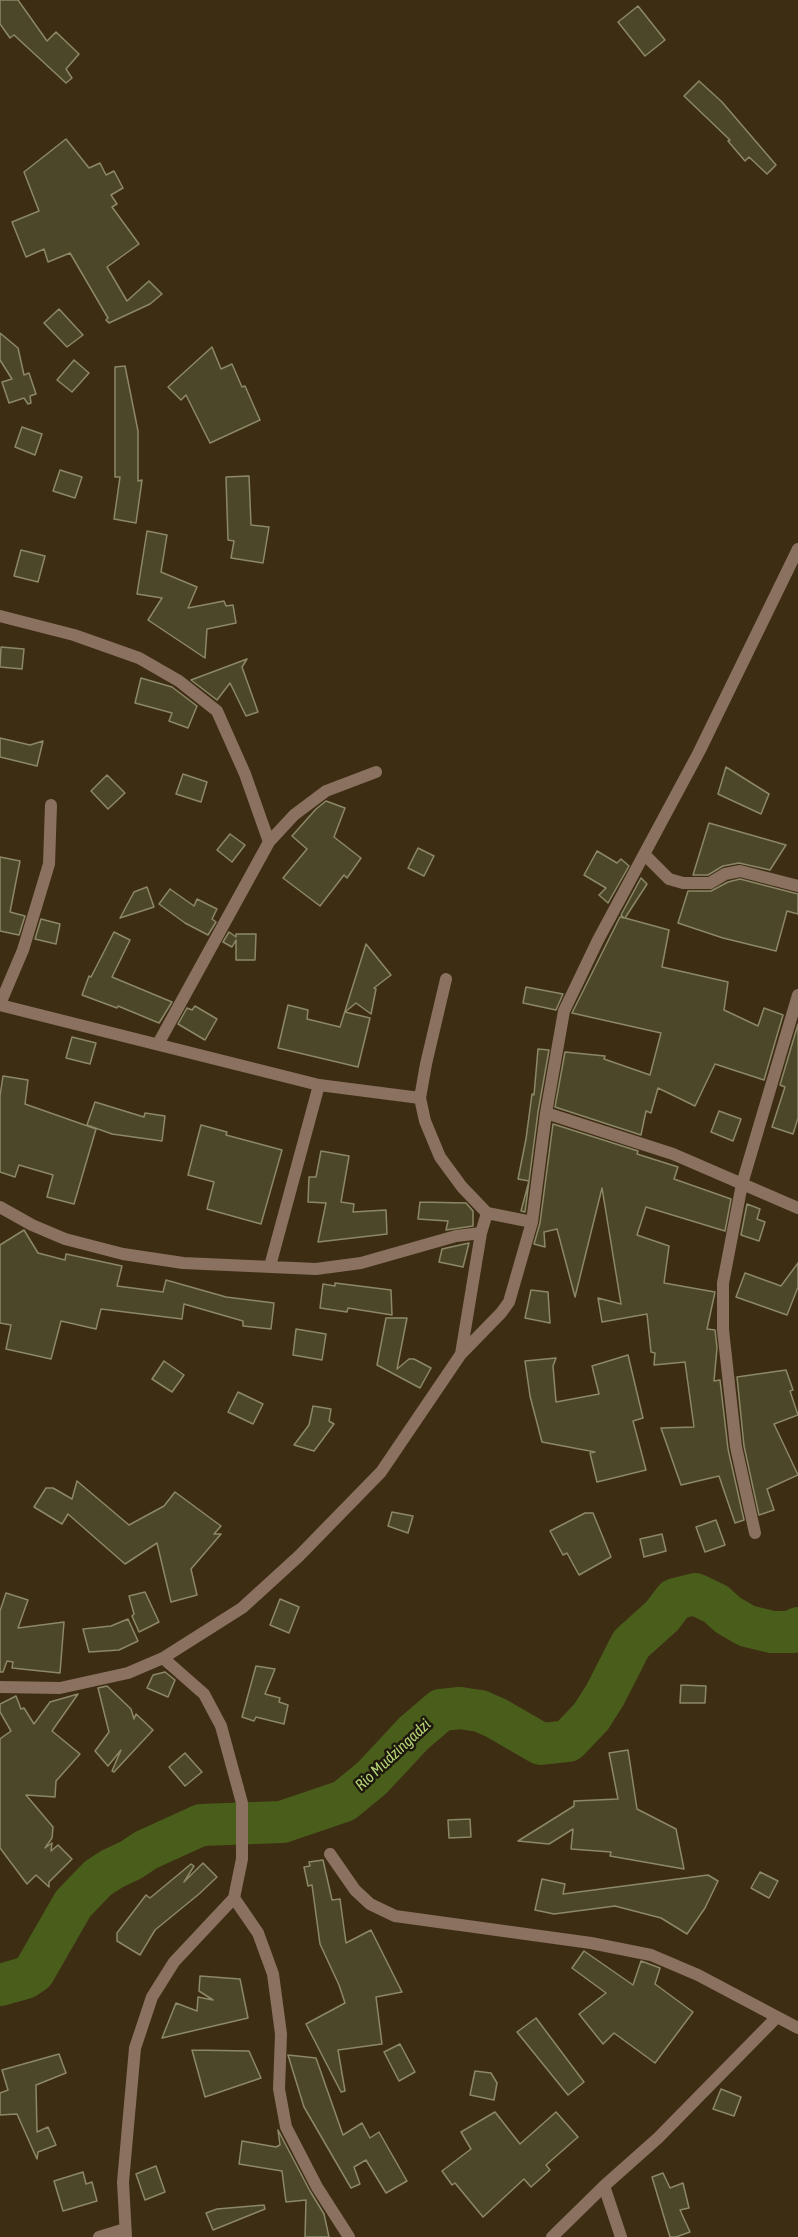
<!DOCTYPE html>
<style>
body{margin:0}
canvas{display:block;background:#3d2d13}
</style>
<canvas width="798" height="2237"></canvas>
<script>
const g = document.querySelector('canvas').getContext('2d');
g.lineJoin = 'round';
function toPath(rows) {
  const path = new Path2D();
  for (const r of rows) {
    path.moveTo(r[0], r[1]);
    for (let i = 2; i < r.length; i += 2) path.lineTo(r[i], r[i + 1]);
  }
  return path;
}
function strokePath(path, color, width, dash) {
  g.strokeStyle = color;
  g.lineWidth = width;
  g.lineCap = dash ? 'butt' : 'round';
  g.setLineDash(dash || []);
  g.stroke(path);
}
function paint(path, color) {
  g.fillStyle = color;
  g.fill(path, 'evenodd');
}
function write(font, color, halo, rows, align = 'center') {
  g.font = font + ' "Asap Condensed",sans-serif';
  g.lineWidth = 5;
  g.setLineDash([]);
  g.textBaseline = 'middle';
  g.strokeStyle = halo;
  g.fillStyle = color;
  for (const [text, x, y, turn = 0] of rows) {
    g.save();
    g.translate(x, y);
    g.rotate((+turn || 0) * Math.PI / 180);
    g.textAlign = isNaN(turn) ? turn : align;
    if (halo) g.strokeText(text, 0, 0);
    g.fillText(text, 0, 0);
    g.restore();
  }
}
strokePath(toPath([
 [0,1985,25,1978,34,1972,73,1904,98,1878,112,1869,131,1860,146,1850,201,1825,282,1822,344,1801,372,1778,414,1733,441,1710,460,1708,480,1711,496,1718,541,1744,568,1741,591,1717,605,1695,631,1644,662,1616,675,1599,695,1594,716,1604,728,1615,747,1626,772,1632,792,1632,798,1628]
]), '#4a5e1c', 42);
const building = toPath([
 [0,0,18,0,47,41,56,32,79,54,66,69,72,78,66,83,14,35,10,38,0,24,0,0],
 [638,6,665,40,645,56,618,22,638,6],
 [699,81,722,102,776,165,767,174,749,157,745,161,728,141,730,140,684,96,699,81],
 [66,139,89,168,100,163,106,175,114,171,123,188,111,195,117,204,112,207,139,244,107,267,127,301,149,281,162,294,150,304,109,323,106,320,108,318,70,253,48,262,44,249,26,257,12,222,39,211,24,172,66,139],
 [59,309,83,335,67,347,44,323,59,309],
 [0,333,18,348,24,375,29,373,36,394,30,396,31,403,28,404,24,398,9,403,2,382,12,379,0,360,0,333],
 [212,347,221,369,232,364,242,387,245,386,260,420,210,443,186,395,181,400,168,387,212,347],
 [74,360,89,373,72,392,57,380,74,360],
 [125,366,138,431,138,481,142,480,136,523,114,519,120,477,115,477,115,367,125,366],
 [22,427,42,434,35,455,15,447,22,427],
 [60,470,82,477,75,498,53,491,60,470],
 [249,476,251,525,269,527,263,563,231,558,234,541,228,540,226,477,249,476],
 [147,531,167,535,161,572,197,587,188,608,224,601,226,606,233,605,236,623,207,629,205,658,148,620,162,598,137,594,147,531],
 [21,550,45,556,38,582,14,576,21,550],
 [1,647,24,649,22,669,0,667,1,647],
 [247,659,242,667,258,712,246,716,230,683,217,700,191,680,247,659],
 [141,678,172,687,197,706,188,728,169,721,172,713,135,703,141,678],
 [0,738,30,745,43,741,37,766,0,757,0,738],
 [726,767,769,794,761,814,718,794,726,767],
 [183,774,207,782,201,802,176,794,183,774],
 [107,775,125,793,108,809,91,791,107,775],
 [326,801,345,808,334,837,361,858,347,878,344,875,320,906,283,878,307,849,292,836,316,809,326,801],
 [709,823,786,845,770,870,739,863,723,866,708,875,693,875,709,823],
 [230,834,245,845,232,862,217,850,230,834],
 [418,848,434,856,424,876,408,868,418,848],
 [597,851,617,863,621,859,629,866,608,903,599,895,606,888,584,875,597,851],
 [0,857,20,861,10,912,25,916,19,935,0,931,0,857],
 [641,878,647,884,625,918,669,930,662,967,728,982,724,1010,758,1026,764,1008,783,1015,764,1080,715,1064,695,1106,658,1088,651,1113,646,1111,641,1135,555,1107,565,1052,605,1056,604,1059,650,1075,661,1033,572,1013,620,917,624,918,621,915,641,878],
 [740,879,798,894,798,914,787,911,776,951,723,938,678,923,688,891,711,891,728,882,740,879],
 [147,887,154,907,120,918,134,892,147,887],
 [170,889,194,906,197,899,217,909,212,919,216,922,208,935,185,923,159,904,170,889],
 [41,919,60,924,56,944,35,939,41,919],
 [114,932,130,940,112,977,172,1002,159,1023,118,1006,117,1008,82,995,89,976,91,977,114,932],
 [229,932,236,937,236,934,256,934,255,960,236,960,236,940,232,947,223,942,229,932],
 [366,944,391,975,374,988,376,989,371,1014,356,1003,345,1012,370,1018,358,1067,278,1048,288,1005,308,1010,307,1019,340,1027,366,944],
 [526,987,563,994,556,1010,523,1003,526,987],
 [195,1006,217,1019,205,1040,178,1024,187,1008,192,1010,195,1006],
 [798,1024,798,1118,793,1134,772,1127,785,1087,780,1085,798,1024],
 [72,1037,96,1043,90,1064,66,1058,72,1037],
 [538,1049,549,1050,538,1112,525,1212,521,1211,529,1181,518,1179,526,1139,532,1094,534,1095,538,1049],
 [3,1076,28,1080,25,1104,96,1129,74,1204,47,1197,53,1175,19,1165,15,1177,0,1172,0,1096,3,1076],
 [95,1102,144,1117,145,1113,165,1116,162,1141,112,1134,87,1125,95,1102],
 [719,1111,741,1119,733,1141,711,1132,719,1111],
 [553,1124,638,1151,637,1154,678,1167,674,1179,731,1199,725,1231,646,1207,637,1235,669,1246,664,1283,715,1292,707,1329,715,1330,717,1348,714,1381,720,1380,728,1449,744,1520,735,1523,719,1476,681,1485,661,1428,694,1427,685,1362,654,1365,655,1353,651,1352,647,1314,602,1322,598,1298,621,1304,602,1188,575,1297,557,1229,544,1232,545,1247,534,1244,540,1223,553,1124],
 [201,1125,227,1132,226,1135,282,1150,261,1224,207,1209,214,1182,188,1175,201,1125],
 [321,1151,349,1156,341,1202,354,1204,353,1212,386,1210,387,1234,318,1242,326,1203,308,1202,309,1177,316,1177,321,1151],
 [420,1202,466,1203,473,1211,473,1226,446,1230,448,1221,418,1219,420,1202],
 [747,1204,760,1209,757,1219,765,1222,759,1241,741,1235,747,1204],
 [24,1230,38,1253,65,1260,66,1254,122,1266,117,1286,163,1292,166,1280,226,1297,274,1303,271,1329,243,1326,243,1321,184,1304,182,1319,101,1309,96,1329,61,1321,51,1359,6,1349,11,1325,0,1323,0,1245,24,1230],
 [469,1243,463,1267,439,1262,442,1249,469,1243],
 [798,1263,798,1287,787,1315,736,1297,745,1273,781,1286,798,1263],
 [335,1283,391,1290,392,1315,348,1308,347,1312,320,1308,323,1284,335,1286,335,1283],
 [531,1290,548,1292,550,1323,525,1318,531,1290],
 [386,1318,407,1318,397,1369,409,1359,414,1359,431,1368,420,1388,377,1365,386,1318],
 [296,1329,326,1334,322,1360,293,1355,296,1329],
 [628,1355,643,1418,633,1421,646,1470,597,1482,590,1453,595,1452,542,1442,530,1396,525,1361,556,1358,553,1366,556,1402,599,1394,592,1366,628,1355],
 [164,1361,184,1375,172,1392,152,1379,164,1361],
 [786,1370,793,1390,790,1391,798,1415,774,1424,798,1475,767,1489,774,1510,759,1515,744,1446,737,1377,786,1370],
 [238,1392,263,1404,253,1424,228,1412,238,1392],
 [313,1406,331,1409,329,1421,334,1424,314,1451,294,1445,309,1425,313,1406],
 [77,1481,129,1525,164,1506,175,1492,221,1526,214,1534,221,1534,191,1569,197,1595,171,1602,157,1543,125,1564,68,1514,62,1524,34,1507,46,1488,53,1488,72,1499,77,1481],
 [392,1512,413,1516,408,1533,388,1526,392,1512],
 [585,1513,593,1513,611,1557,579,1575,567,1553,563,1555,550,1531,585,1513],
 [716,1520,725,1545,705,1552,696,1527,716,1520],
 [662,1534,666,1551,644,1557,640,1539,662,1534],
 [145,1592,159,1622,139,1632,132,1616,134,1614,129,1596,145,1592],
 [6,1593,28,1600,18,1628,64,1622,60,1673,12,1668,13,1662,7,1661,3,1672,0,1672,0,1611,6,1593],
 [280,1599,299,1607,289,1633,270,1625,280,1599],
 [128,1619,138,1641,119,1650,89,1652,83,1629,111,1626,128,1619],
 [256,1666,275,1669,265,1694,280,1698,279,1702,288,1705,284,1724,256,1717,254,1721,242,1717,256,1666],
 [165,1672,175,1680,168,1697,147,1688,153,1675,165,1672],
 [681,1685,706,1686,705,1703,680,1703,681,1685],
 [107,1686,131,1709,134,1719,136,1714,153,1730,114,1772,112,1771,121,1750,108,1766,95,1751,109,1732,98,1688,107,1686],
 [78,1694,52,1731,80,1754,56,1781,55,1797,26,1795,53,1827,52,1838,45,1848,52,1843,51,1851,58,1845,72,1859,49,1882,49,1887,36,1875,27,1884,0,1848,0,1739,11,1731,0,1712,0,1704,16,1696,21,1709,24,1708,34,1724,50,1702,78,1694],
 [628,1750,637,1809,676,1829,684,1869,610,1856,611,1852,571,1849,573,1829,549,1844,518,1841,574,1806,574,1801,618,1799,609,1753,628,1750],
 [185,1753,202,1772,185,1786,169,1767,185,1753],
 [470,1819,471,1837,449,1838,448,1820,470,1819],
 [323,1860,332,1900,340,1899,346,1943,371,1930,402,1992,376,1997,382,2044,338,2050,345,2091,341,2092,306,2024,345,2003,339,1985,320,1944,312,1885,308,1886,304,1867,310,1866,309,1862,323,1860],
 [203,1863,217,1877,199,1894,155,1930,140,1955,117,1941,117,1933,146,1895,150,1898,191,1864,194,1866,184,1882,203,1863],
 [760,1872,778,1881,769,1898,751,1888,760,1872],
 [708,1875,718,1881,705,1908,687,1934,661,1918,615,1906,554,1914,535,1910,542,1879,565,1884,563,1894,708,1875],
 [584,1951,633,1985,641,1961,660,1968,655,1984,693,2012,655,2063,614,2033,603,2044,579,2014,606,1993,572,1968,584,1951],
 [200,1976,240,1979,248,2018,162,2038,176,2003,197,2011,198,1997,213,2000,199,1991,200,1976],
 [536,2018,584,2082,568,2095,517,2032,536,2018],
 [400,2044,415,2072,399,2081,384,2052,400,2044],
 [192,2050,249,2051,261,2078,205,2097,192,2050],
 [59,2054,66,2073,36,2085,37,2132,48,2127,56,2145,38,2152,37,2159,17,2114,0,2115,0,2093,8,2090,2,2070,59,2054],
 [288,2055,316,2058,343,2135,362,2123,370,2138,379,2132,407,2181,386,2193,366,2160,354,2167,360,2184,351,2188,304,2107,288,2055],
 [475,2071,491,2073,497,2083,494,2100,470,2095,475,2071],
 [721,2089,741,2097,734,2116,713,2109,721,2089],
 [495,2112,520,2144,556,2112,578,2137,546,2165,550,2170,531,2187,524,2179,483,2217,455,2183,452,2185,442,2171,471,2149,461,2132,495,2112],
 [278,2130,310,2191,324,2214,329,2237,305,2237,306,2200,286,2202,282,2171,239,2164,242,2141,276,2147,280,2145,278,2130],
 [156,2166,165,2192,145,2200,136,2174,156,2166],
 [83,2172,86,2184,92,2182,97,2201,63,2211,54,2181,83,2172],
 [663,2173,670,2188,683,2183,689,2208,680,2210,690,2232,676,2237,670,2237,652,2177,663,2173],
 [264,2205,265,2209,213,2230,206,2213,217,2209,264,2205]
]);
paint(building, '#4b4728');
strokePath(building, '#8c8867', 1.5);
strokePath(toPath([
 [0,616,74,635,139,658,179,681,217,711,245,774,269,842],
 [645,855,669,879,683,883,710,883,725,874,740,871,798,886],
 [446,979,426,1064,420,1098,425,1121,440,1157,462,1187,487,1213,532,1222],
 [0,1004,23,950,49,864,51,805],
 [0,1005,319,1085,420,1098],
 [158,1044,269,842,294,815,326,791,376,772],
 [546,1113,673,1154,798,1208],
 [0,1207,32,1225,65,1239,123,1254,183,1263,316,1269,361,1263,456,1236,481,1233],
 [270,1266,319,1085],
 [461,1354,481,1233,487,1213],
 [755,1533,736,1447,723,1330,723,1283,742,1184,798,995],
 [0,1687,60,1688,128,1673,163,1658,242,1608,299,1556,381,1472,461,1354,501,1313,509,1302,532,1222,546,1113,564,1011,598,940,699,752,798,549],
 [330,1854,355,1890,370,1904,395,1916,591,1943,651,1955,698,1975,798,2028],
 [234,1898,258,1933,273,1974,281,2034,279,2089,286,2127,317,2187,349,2237],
 [604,2186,621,2237],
 [99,2237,125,2229],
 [126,2237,123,2182,135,2048,152,1997,174,1962,234,1898,242,1859,242,1803,221,1726,204,1694,163,1658],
 [552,2237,604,2186,658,2138,776,2018]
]), '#8b7160', 12);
write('italic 16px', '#b2d276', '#1e170c', [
 ["Rio Mudzingadzi",393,1755,-43]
]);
</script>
